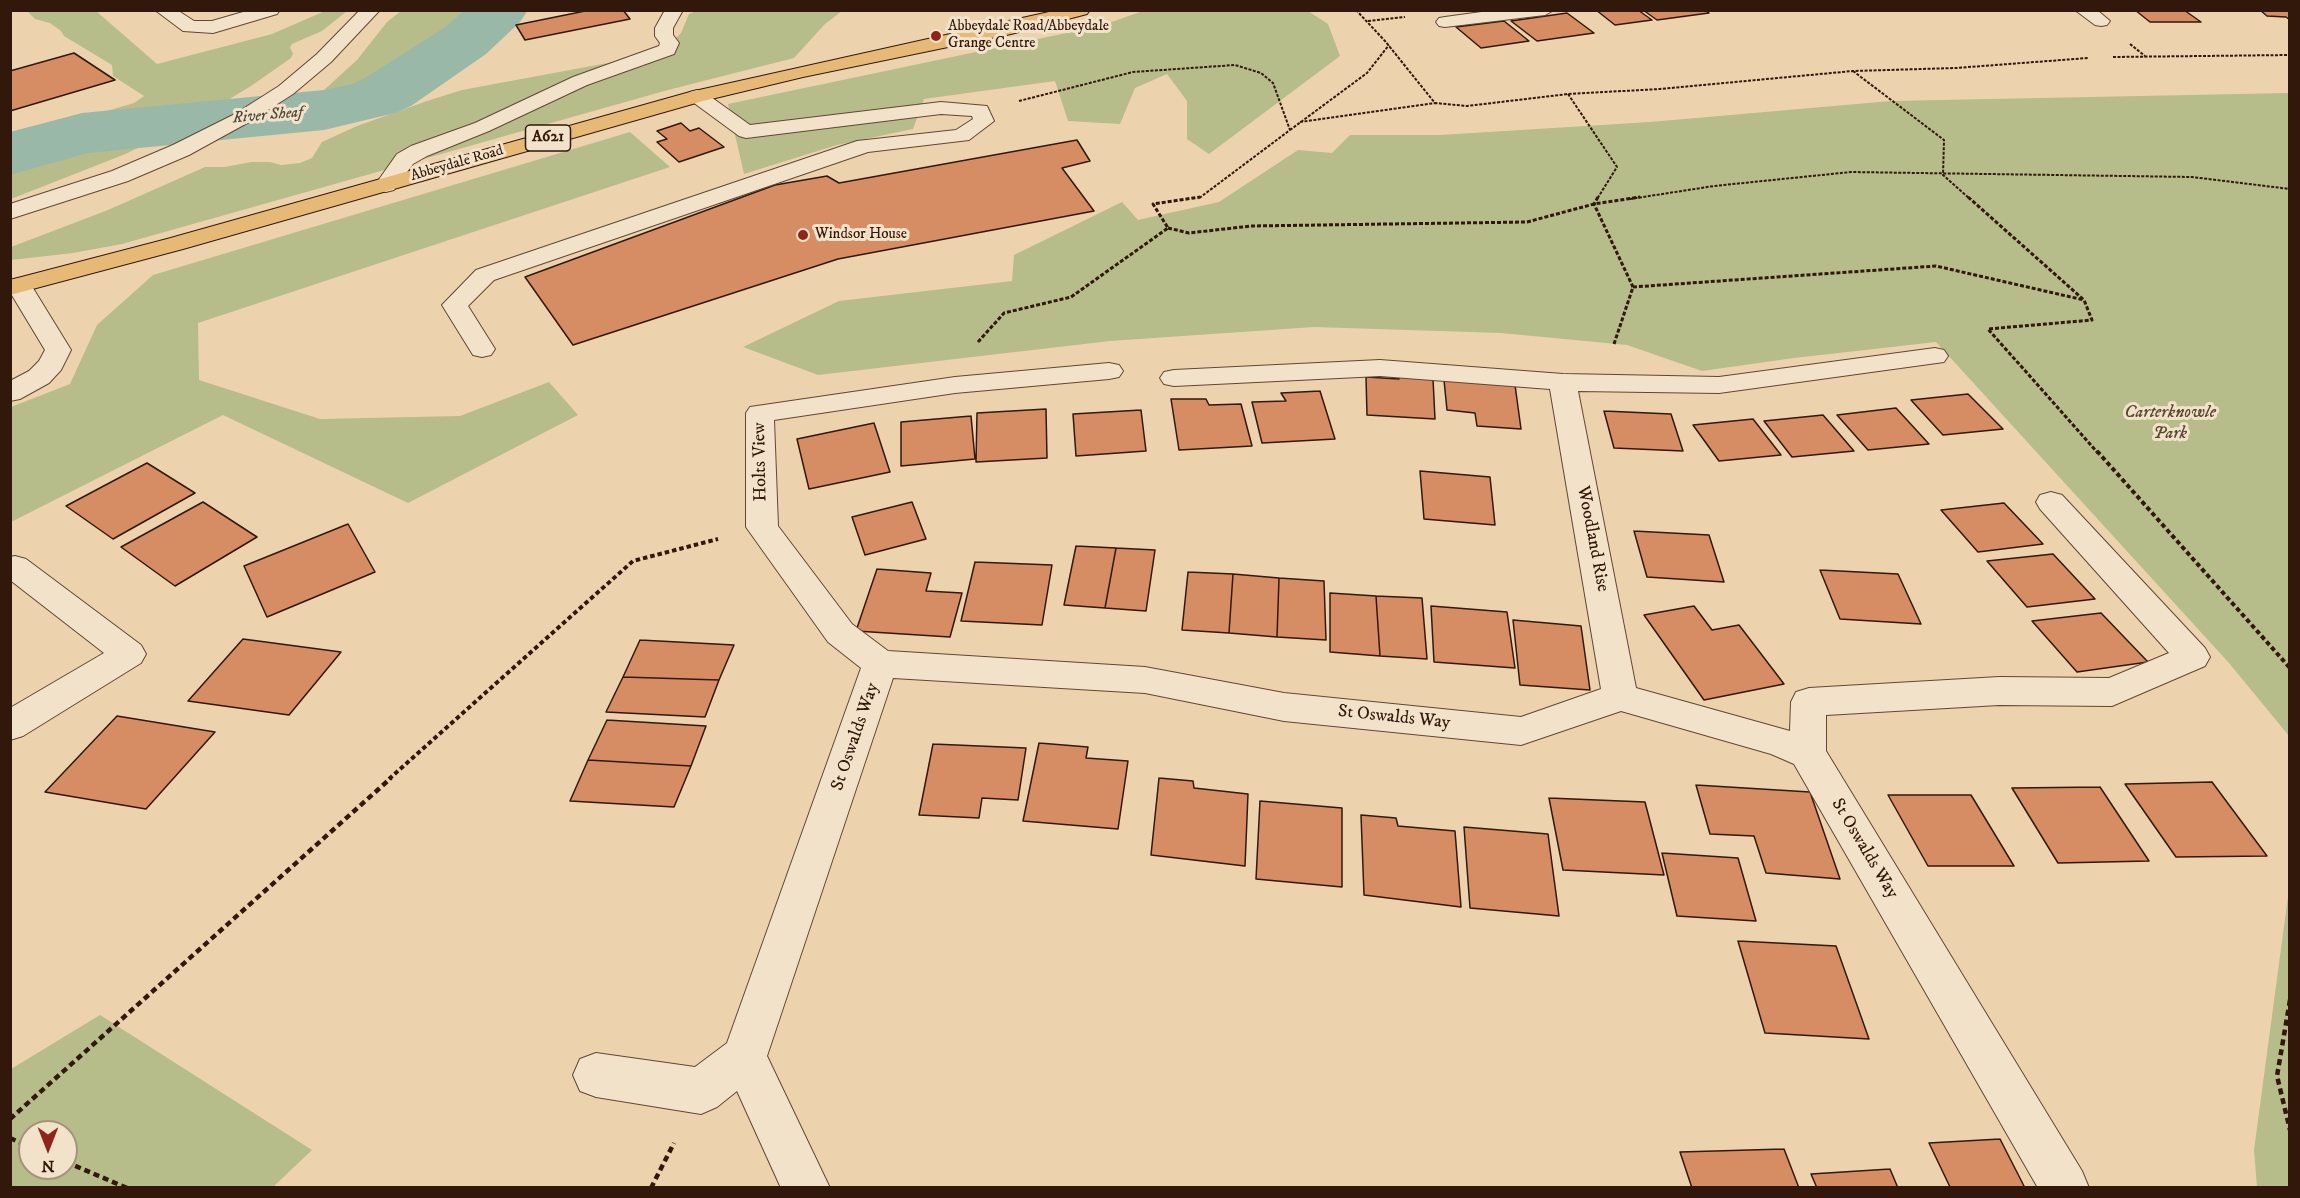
<!DOCTYPE html>
<style>
body{margin:0}
#map{position:relative;width:2300px;height:1198px;overflow:hidden;background:#edd3ad;font-family:"IM FELL DW Pica",serif}
canvas{display:block}
.frame{position:absolute;inset:0;border:12px solid #32180a;pointer-events:none}
.north{position:absolute;left:18px;top:1120px;width:60px;height:60px;box-sizing:border-box;background:#f3e2ca;border:2px solid #a6917d;border-radius:50%;rotate:180deg;font-size:16px;font-weight:700;line-height:24px;text-align:center;color:#32180a}
.north::after{content:'';display:block;margin:auto;width:21px;height:27px;background:#8f2418;clip-path:polygon(50% 0,100% 100%,50% 72%,0 100%)}
</style>
<div id="map">
<canvas width="2300" height="1198"></canvas>
<div class="frame"></div>
<div class="north">N</div>
</div>
<script>
const g = document.querySelector('canvas').getContext('2d');
g.lineJoin = 'round';
function paint(path, color) {
  g.fillStyle = color;
  g.fill(path, 'evenodd');
}
function toPath(rows) {
  const path = new Path2D();
  for (const r of rows) {
    path.moveTo(r[0], r[1]);
    for (let i = 2; i < r.length; i += 2) path.lineTo(r[i], r[i + 1]);
  }
  return path;
}
function strokePath(path, color, width, dash) {
  g.strokeStyle = color;
  g.lineWidth = width;
  g.lineCap = dash ? 'butt' : 'round';
  g.setLineDash(dash || []);
  g.stroke(path);
}
function write(font, color, halo, rows, align = 'center') {
  g.font = font + ' "IM FELL DW Pica",serif';
  g.lineWidth = 6;
  g.setLineDash([]);
  g.textBaseline = 'middle';
  g.strokeStyle = halo;
  g.fillStyle = color;
  for (const [text, x, y, turn = 0] of rows) {
    g.save();
    g.translate(x, y);
    g.rotate((+turn || 0) * Math.PI / 180);
    g.textAlign = isNaN(turn) ? turn : align;
    if (halo) g.strokeText(text, 0, 0);
    g.fillText(text, 0, 0);
    g.restore();
  }
}
paint(toPath([
 [27,11,96,11,157,64,272,34,325,11,347,11,322,31,292,44,290,47,293,54,291,58,251,86,185,126,123,155,11,199,11,139,134,103,144,96,113,76,112,65,64,36,61,31,50,23,35,19],
 [401,11,521,11,455,40,387,87,355,95,314,99,357,60,387,22],
 [696,11,842,11,825,24,794,58,668,90,122,244,73,253,11,260,11,247,108,210,205,167,225,167,251,162,270,162,281,165,300,163,312,158,322,142,357,126,430,100,462,90,624,60,673,41,681,33,689,14],
 [1143,11,1308,11,1328,24,1340,56,1209,154,1187,139,1187,101,1167,74,1135,88,1120,124,1068,121,1055,81,924,99,913,129,837,145,744,174,728,104,1100,26],
 [2289,93,2289,736,2229,663,1936,342,1794,358,1702,371,1627,345,1501,333,1314,327,1110,341,818,375,743,347,839,301,1012,281,1014,255,1122,202,1138,220,1219,202,1298,150,1332,153,1350,135,1440,135,1650,122,1891,101],
 [630,132,670,167,198,323,199,380,320,419,460,416,549,382,578,415,408,503,223,415,11,522,11,407,70,384,97,325,153,275],
 [2289,889,2289,1187,2257,1187,2254,1150],
 [100,1015,268,1122,312,1150,273,1187,11,1187,11,1069],
 [30,1132,66,1132,66,1168,30,1168]
]), '#b7bc8b');
paint(toPath([
 [465,10,528,10,520,22,486,54,411,106,395,113,324,130,88,153,10,175,10,132,82,113,324,90,352,84,365,78,444,28,465,10]
]), '#9ab8a7');
const building = toPath([
 [590,10,623,10,630,19,525,40,516,25,590,10],
 [1596,10,1638,10,1652,20,1615,25,1596,10],
 [1643,10,1705,10,1709,13,1657,20,1643,10],
 [2135,10,2184,10,2201,22,2150,22,2135,10],
 [2260,10,2290,10,2290,20,2286,17,2267,16,2260,10],
 [1567,13,1594,33,1537,41,1511,21,1567,13],
 [1504,21,1529,41,1481,48,1456,27,1504,21],
 [74,53,115,80,10,111,10,71,74,53],
 [681,123,690,131,699,128,724,147,679,162,657,142,667,139,657,131,681,123],
 [1077,140,1090,161,1062,168,1094,211,838,259,573,345,525,277,775,185,827,176,839,183,1077,140],
 [1399,374,1433,379,1435,419,1367,415,1366,377,1399,379,1399,374],
 [1444,380,1515,385,1521,429,1477,426,1475,413,1447,410,1444,380],
 [1320,391,1335,439,1262,443,1252,402,1286,401,1281,393,1320,391],
 [1968,394,2003,429,1943,435,1911,400,1968,394],
 [1171,399,1206,399,1209,405,1241,404,1252,446,1179,450,1171,399],
 [1896,408,1929,444,1868,450,1837,415,1896,408],
 [1046,409,1047,458,976,462,977,413,1046,409],
 [1141,410,1146,451,1076,456,1073,414,1141,410],
 [1604,411,1671,414,1683,451,1614,448,1604,411],
 [1823,415,1854,451,1792,457,1764,421,1823,415],
 [971,416,975,459,901,466,901,422,971,416],
 [1753,419,1781,455,1719,461,1693,425,1753,419],
 [874,423,890,472,809,489,797,439,874,423],
 [147,463,195,493,113,539,66,506,147,463],
 [1420,471,1490,477,1495,525,1424,519,1420,471],
 [203,502,257,537,175,586,121,547,203,502],
 [912,502,926,539,865,555,852,517,912,502],
 [2004,503,2043,544,1978,552,1941,510,2004,503],
 [348,524,375,572,267,617,244,566,348,524],
 [1634,531,1709,535,1724,582,1647,577,1634,531],
 [1076,546,1116,548,1105,608,1064,605,1076,546],
 [1116,548,1155,550,1146,611,1105,608,1116,548],
 [2053,554,2095,599,2027,607,1987,561,2053,554],
 [975,562,1052,565,1042,625,961,621,975,562],
 [877,569,931,573,926,591,962,593,950,637,856,631,877,569],
 [1820,570,1898,574,1921,624,1840,619,1820,570],
 [1188,572,1233,574,1229,633,1182,630,1188,572],
 [1233,574,1279,578,1277,637,1229,633,1233,574],
 [1279,578,1324,581,1326,640,1277,637,1279,578],
 [1330,593,1376,596,1380,656,1330,652,1330,593],
 [1376,596,1422,598,1427,659,1380,656,1376,596],
 [1431,606,1507,612,1515,668,1434,662,1431,606],
 [1694,606,1712,630,1739,625,1784,684,1704,700,1644,615,1694,606],
 [2101,613,2148,662,2077,672,2032,621,2101,613],
 [1513,620,1581,626,1590,690,1520,685,1513,620],
 [243,639,341,652,289,715,188,701,243,639],
 [640,640,734,645,719,680,623,677,640,640],
 [623,677,719,680,705,717,606,712,623,677],
 [117,716,215,732,146,809,45,792,117,716],
 [607,720,706,726,691,766,588,760,607,720],
 [1039,743,1088,747,1086,758,1128,761,1118,829,1023,821,1039,743],
 [933,744,1026,748,1018,800,982,798,979,818,919,815,933,744],
 [588,760,691,766,674,807,570,801,588,760],
 [1159,778,1193,781,1194,788,1248,794,1245,866,1151,855,1159,778],
 [2212,782,2267,856,2176,857,2125,784,2212,782],
 [1696,785,1810,792,1840,879,1766,873,1754,836,1710,834,1696,785],
 [2100,787,2149,861,2058,863,2012,788,2100,787],
 [1888,795,1971,795,2014,866,1928,866,1888,795],
 [1549,798,1645,802,1664,875,1563,870,1549,798],
 [1260,801,1342,808,1342,887,1256,879,1260,801],
 [1361,815,1396,818,1398,826,1455,831,1461,907,1364,895,1361,815],
 [1464,827,1548,834,1559,916,1470,908,1464,827],
 [1662,853,1738,858,1756,921,1677,916,1662,853],
 [1738,941,1836,946,1869,1039,1765,1033,1738,941],
 [2000,1139,2025,1188,1943,1188,1950,1187,1929,1143,2000,1139],
 [1784,1149,1799,1188,1692,1188,1680,1152,1784,1149],
 [1890,1169,1898,1188,1817,1188,1811,1174,1890,1169]
]);
paint(building, '#d68d64');
strokePath(building, '#32180a', 1.5);
const minor = toPath([
 [155,10,177,10,194,21,212,21,250,10,280,10,277,14,213,33,183,31,155,10],
 [360,10,380,10,331,62,293,94,249,122,189,155,128,181,10,219,10,204,112,171,173,145,235,114,279,86,317,54,360,10],
 [665,10,683,10,673,28,673,35,679,43,674,54,587,85,489,131,427,156,413,164,394,190,386,192,378,190,375,185,397,154,411,146,475,123,573,77,659,46,660,43,655,36,655,28,665,10],
 [1496,10,1554,10,1545,15,1445,27,1439,26,1436,22,1439,18,1445,17,1496,10],
 [2075,10,2097,10,2110,21,2107,25,2101,26,2095,25,2075,10],
 [697,90,704,92,750,125,941,102,987,106,994,121,969,140,868,152,494,280,468,306,495,349,491,355,482,357,473,355,442,305,476,270,857,141,956,130,973,119,972,116,941,114,746,138,739,136,690,100,687,96,690,92,697,90],
 [19,278,28,280,71,350,61,370,49,383,20,399,10,401,10,381,29,371,39,361,45,350,10,292,10,280,19,278],
 [1935,348,1944,350,1948,356,1944,362,1719,393,1578,391,1636,688,1790,731,1791,702,1796,692,1809,688,1999,677,2109,678,2169,653,2040,509,2036,502,2040,495,2051,492,2062,495,2205,648,2210,657,2205,666,2112,706,1999,705,1826,715,1826,751,2082,1171,2089,1188,2038,1188,1794,764,1771,754,1621,711,1521,745,1284,721,1145,693,893,678,767,1056,830,1188,781,1188,737,1091,717,1107,701,1114,596,1097,580,1091,573,1075,580,1059,596,1053,695,1067,727,1043,861,668,828,642,746,527,746,413,750,407,955,377,1109,363,1119,365,1123,371,1119,377,1109,379,955,393,774,420,778,526,852,624,888,651,1145,667,1284,693,1521,717,1601,689,1550,389,1380,376,1174,386,1164,384,1160,378,1164,372,1174,370,1380,360,1563,374,1719,377,1935,348],
 [15,556,26,559,141,645,146,654,141,663,23,736,10,740,10,708,104,653,10,580,10,557,15,556]
]);
const major = toPath([
 [1058,10,1090,10,1087,14,1011,34,803,77,703,101,183,249,10,295,10,280,167,239,690,92,1058,10]
]);
strokePath(minor, '#614733', 2);
strokePath(major, '#32180a', 2);
strokePath(toPath([
 [1356,10,1385,41,1435,103,1467,106,1568,94,1660,89,1853,71,1956,68,2088,58],
 [1368,21,1405,17],
 [2130,44,2145,56],
 [2113,57,2290,55],
 [1853,71,1944,140,1943,175,1970,199],
 [1568,94,1617,167,1597,199],
 [1019,101,1133,72,1235,65,1261,73,1273,83,1290,130,1198,199],
 [1300,122,1435,103],
 [1290,130,1367,73,1389,45],
 [1630,199,1714,186,1851,172,2192,177,2290,189]
]), '#32180a', 2, [3, 1.5]);
strokePath(toPath([
 [1598,197,1594,204,1633,287],
 [1968,197,2084,300,2092,320,1988,329,2098,453],
 [1168,228,1189,233,1251,226,1527,222,1594,204,1640,197],
 [978,342,1004,313,1071,297,1168,228,1153,204,1200,197],
 [1614,344,1633,287,1936,266,2084,300]
]), '#32180a', 3, [4, 2]);
strokePath(toPath([
 [2097,451,2290,668],
 [389,779,633,561,718,539]
]), '#32180a', 4, [4.5, 3]);
strokePath(toPath([
 [2290,1000,2277,1076,2290,1130],
 [10,1119,391,778],
 [10,1138,30,1147],
 [66,1162,127,1188],
 [651,1188,674,1143]
]), '#32180a', 4.5, [6, 4]);
paint(minor, '#f3e2ca');
paint(major, '#e6ba76');
for (const [x, y, r, color] of [
 [936,36,6,"#8f2418"],
 [803,235,6,"#8f2418"]
]) {
  const dot = new Path2D();
  dot.arc(x, y, r, 0, 2 * Math.PI);
  g.fillStyle = color;
  g.fill(dot);
  strokePath(dot, '#f3e2ca', 2);
}
write('15px', '#32180a', '#f3e2ca', [
 ["Abbeydale Road/Abbeydale",948,27],
 ["Grange Centre",948,44],
 ["Windsor House",815,235]
], 'left');
write('15px', '#32180a', '#f3e2ca', [
 ["Abbeydale Road",457,164,-16]
]);
write('italic 16px', '#514839', '#f3e2ca', [
 ["River Sheaf",268,116,-5]
]);
for (const [x, y, w] of [
 [548,138,45]
]) {
  const box = new Path2D();
  box.roundRect(x - w / 2, y - 13, w, 26, 4.5);
  g.fillStyle = '#f3e2ca';
  g.fill(box);
  strokePath(box, '#32180a', 1.5);
}
write('bold 16px', '#32180a', null, [
 ["A621",548,138]
]);
write('italic 18px', '#5a4931', '#f3e2ca', [
 ["Carterknowle",2170,413],
 ["Park",2170,434]
]);
write('18px', '#32180a', '#f3e2ca', [
 ["Holts View",761,462,-91],
 ["Woodland Rise",1592,539,79],
 ["St Oswalds Way",1394,718,6],
 ["St Oswalds Way",856,737,-71],
 ["St Oswalds Way",1864,849,59]
]);
</script>
